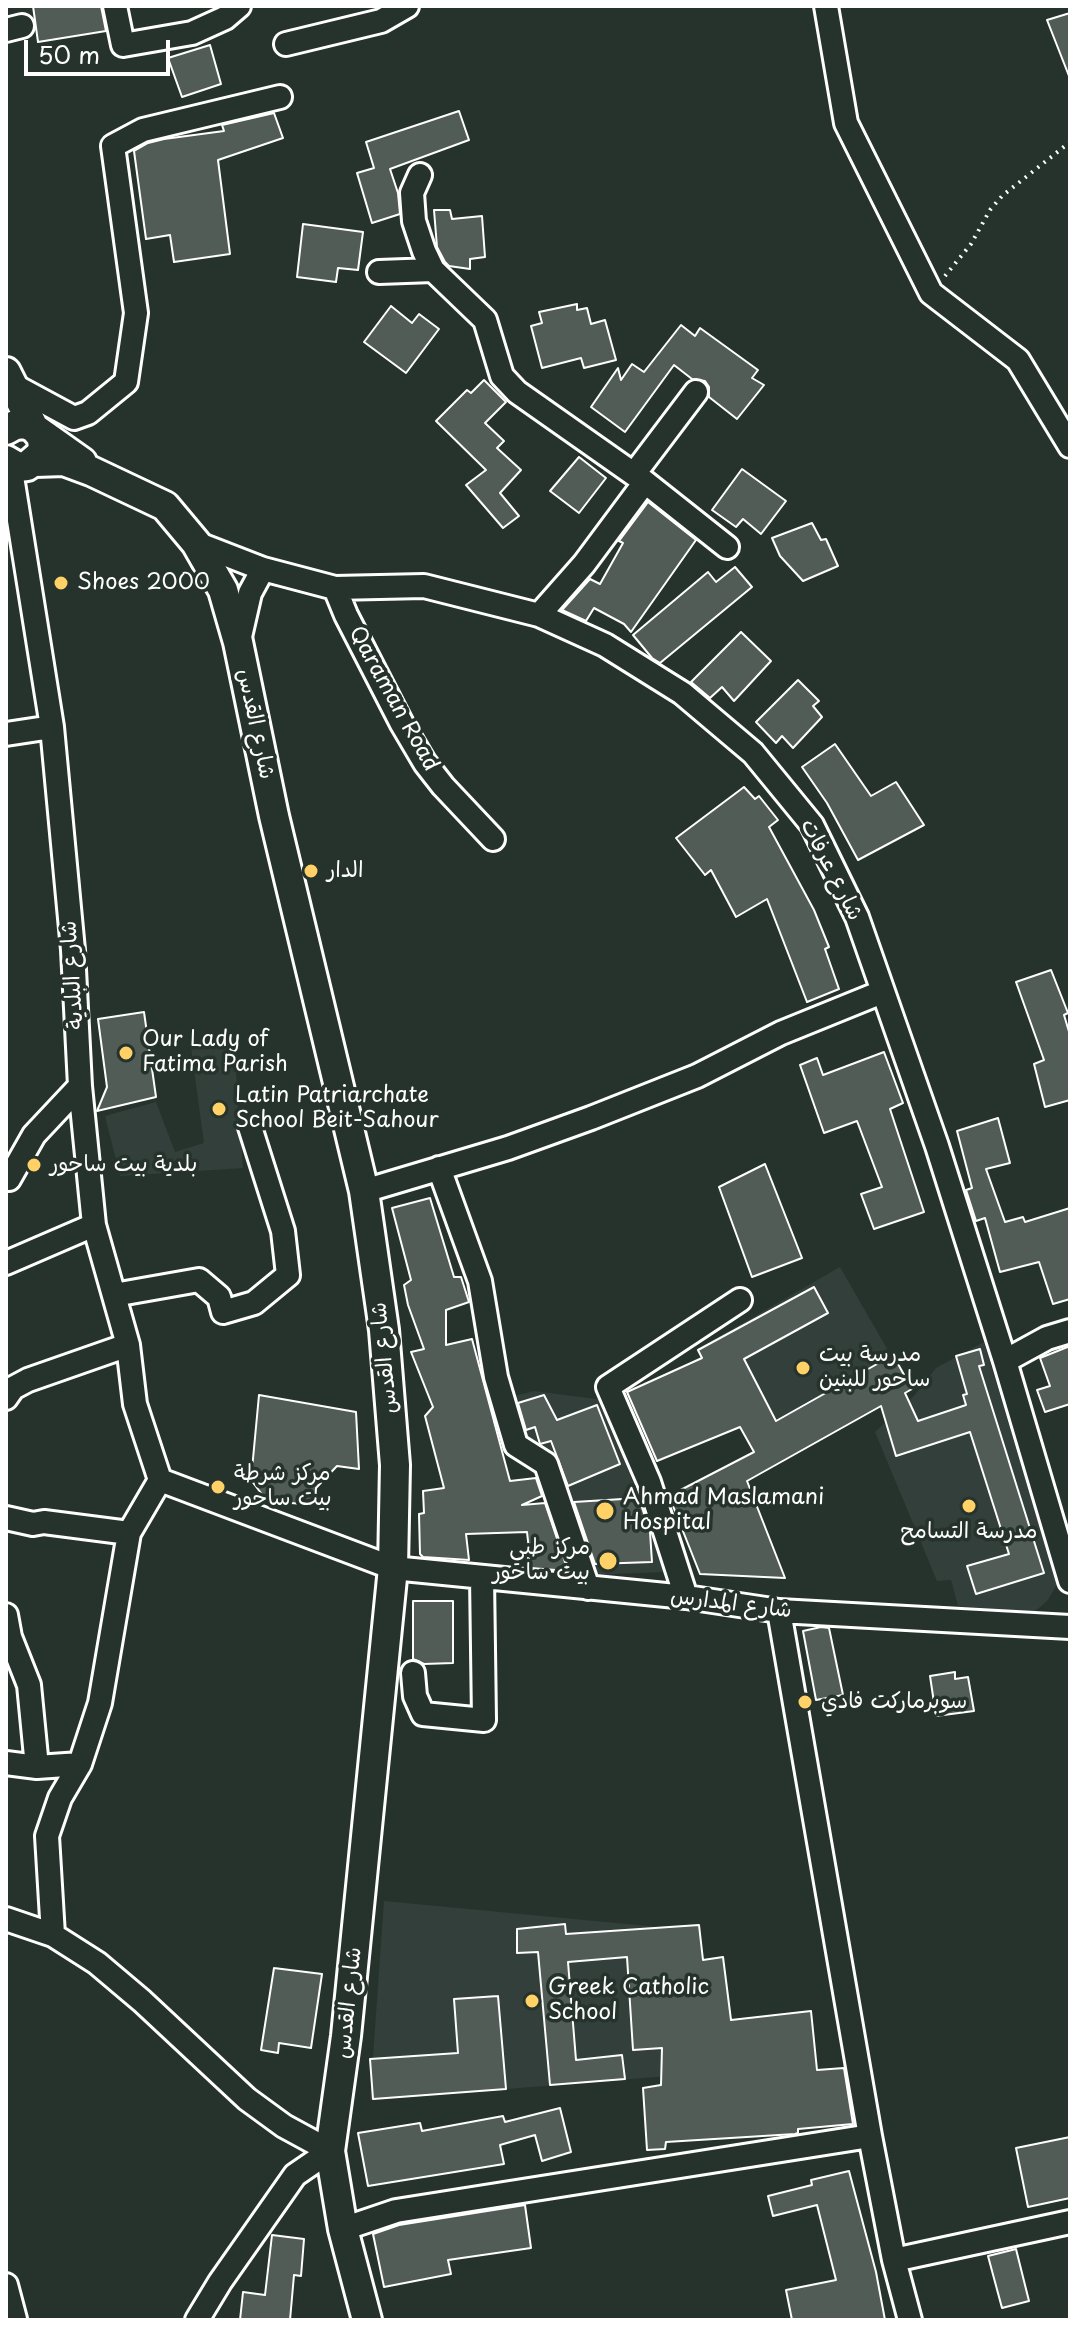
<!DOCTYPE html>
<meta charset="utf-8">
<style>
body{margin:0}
#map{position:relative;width:1076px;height:2326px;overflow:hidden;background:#26332d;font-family:"Playpen Sans",sans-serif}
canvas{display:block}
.frame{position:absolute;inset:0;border:8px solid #fff;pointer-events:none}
.scale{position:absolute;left:24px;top:40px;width:146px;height:36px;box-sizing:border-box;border:4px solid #fff;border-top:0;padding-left:10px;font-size:24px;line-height:28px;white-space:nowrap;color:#fff;-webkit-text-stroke:6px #26332d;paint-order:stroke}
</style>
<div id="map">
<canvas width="1076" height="2326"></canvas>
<div class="frame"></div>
<div class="scale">50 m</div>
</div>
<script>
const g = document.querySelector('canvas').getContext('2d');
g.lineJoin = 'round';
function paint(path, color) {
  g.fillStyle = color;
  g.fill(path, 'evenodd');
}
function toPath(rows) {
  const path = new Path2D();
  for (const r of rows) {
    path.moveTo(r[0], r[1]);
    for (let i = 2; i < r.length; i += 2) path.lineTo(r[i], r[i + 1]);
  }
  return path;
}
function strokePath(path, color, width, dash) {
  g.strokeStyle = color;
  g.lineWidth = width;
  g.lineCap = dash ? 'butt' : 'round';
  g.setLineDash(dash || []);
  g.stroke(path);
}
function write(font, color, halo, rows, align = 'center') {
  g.font = font + ' "Playpen Sans","Playpen Sans Arabic",sans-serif';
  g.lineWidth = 7;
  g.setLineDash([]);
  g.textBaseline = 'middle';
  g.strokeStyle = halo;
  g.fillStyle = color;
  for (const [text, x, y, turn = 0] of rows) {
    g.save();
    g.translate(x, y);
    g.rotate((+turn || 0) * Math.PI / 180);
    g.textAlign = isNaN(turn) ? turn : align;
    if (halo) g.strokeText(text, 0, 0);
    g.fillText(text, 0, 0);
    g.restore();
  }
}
paint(toPath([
 [233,1031,243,1168,120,1176,105,1116,156,1102,175,1152,204,1143,191,1047],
 [840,1267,909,1387,767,1470,696,1350],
 [984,1342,1057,1584,1048,1600,1033,1613,958,1606,951,1580,937,1581,875,1432,914,1396,936,1368],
 [534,1391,604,1400,664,1572,587,1575,547,1451,518,1438,507,1398],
 [384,1901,679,1929,693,2074,370,2100]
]), '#333f3a');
const building = toPath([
 [33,6,101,6,106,31,38,42,33,6],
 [1070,13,1070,76,1069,76,1047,20,1070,13],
 [210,45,221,84,182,97,168,58,210,45],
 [459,111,469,140,390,169,398,193,400,214,372,223,357,173,374,168,366,142,459,111],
 [274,113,283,138,218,160,230,254,174,262,170,235,146,239,134,151,148,143,164,139,224,131,222,125,274,113],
 [434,210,450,210,452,219,482,216,485,257,470,259,470,269,449,266,445,262,437,247,434,210],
 [303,224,363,232,358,270,338,268,336,282,297,277,303,224],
 [577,304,577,310,587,308,591,324,605,320,616,360,584,368,581,358,542,368,531,326,542,323,539,312,577,304],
 [391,306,412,323,419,314,439,329,406,373,364,342,391,306],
 [681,325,695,336,700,328,758,370,752,378,764,385,737,419,709,397,709,387,705,381,692,379,674,365,625,432,591,407,618,368,621,380,632,364,644,372,681,325],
 [484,380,506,402,485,423,504,441,497,448,521,470,500,493,519,516,503,528,466,485,486,470,436,421,467,390,471,393,484,380],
 [579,457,606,478,579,513,550,491,579,457],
 [742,469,786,501,761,534,743,519,736,527,712,510,742,469],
 [648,502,696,540,631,632,624,624,594,608,586,621,562,610,590,579,600,584,623,543,619,541,648,502],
 [812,523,821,540,826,539,838,566,803,581,780,556,772,538,812,523],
 [735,567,752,587,660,663,652,658,633,635,708,572,716,582,735,567],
 [741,632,771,661,734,701,722,687,710,698,691,682,741,632],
 [798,680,819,701,813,706,822,717,793,748,782,736,776,743,756,722,798,680],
 [835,744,871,796,896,782,924,825,858,860,827,803,802,767,835,744],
 [744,787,755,799,759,796,778,820,769,827,814,910,829,947,825,949,839,989,807,1002,767,899,736,917,711,870,705,875,676,838,744,787],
 [1051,970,1068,1013,1064,1015,1070,1035,1070,1100,1045,1107,1034,1064,1044,1060,1016,982,1051,970],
 [144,1012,156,1097,97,1111,107,1087,98,1019,144,1012],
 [884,1052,903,1103,890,1109,924,1212,874,1229,861,1194,882,1187,857,1121,824,1133,800,1065,817,1058,823,1075,884,1052],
 [998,1118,1010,1163,986,1169,1005,1222,1023,1217,1025,1222,1070,1208,1070,1299,1053,1304,1039,1262,1000,1272,985,1218,976,1221,966,1190,972,1188,957,1131,998,1118],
 [765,1164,802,1258,752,1277,719,1187,765,1164],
 [430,1198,454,1277,461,1277,469,1302,446,1310,446,1345,472,1339,510,1481,536,1478,542,1496,522,1505,545,1503,568,1571,531,1568,527,1532,466,1534,469,1560,423,1557,420,1554,419,1514,424,1513,423,1491,444,1488,425,1416,433,1407,411,1352,424,1349,408,1305,404,1285,411,1280,392,1208,430,1198],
 [814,1287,828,1313,744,1359,776,1421,893,1355,912,1389,905,1393,918,1421,966,1405,963,1395,967,1394,956,1356,980,1349,984,1365,979,1366,1044,1573,976,1594,967,1566,1009,1554,970,1432,896,1456,881,1406,747,1481,785,1578,700,1574,669,1496,754,1452,740,1427,657,1461,627,1392,702,1358,698,1350,814,1287],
 [1070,1346,1070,1404,1045,1412,1037,1390,1050,1386,1040,1358,1070,1346],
 [259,1395,356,1412,359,1469,337,1466,316,1488,315,1505,267,1501,251,1480,259,1395],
 [544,1395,557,1420,597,1405,620,1464,568,1486,551,1441,540,1444,535,1427,526,1430,518,1403,544,1395],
 [639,1498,650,1532,652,1562,595,1564,574,1502,639,1498],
 [413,1601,453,1601,453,1663,424,1664,413,1659,413,1601],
 [821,1627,829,1628,843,1695,816,1700,803,1631,821,1627],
 [955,1672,955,1679,968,1677,974,1711,936,1716,930,1676,955,1672],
 [565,1924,566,1934,699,1925,703,1960,723,1957,731,2020,811,2011,817,2070,844,2068,853,2124,798,2129,798,2133,795,2134,666,2142,665,2149,647,2150,643,2088,661,2085,662,2048,633,2050,627,1957,568,1962,576,2060,622,2055,625,2079,550,2085,538,1952,517,1953,517,1929,565,1924],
 [274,1968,322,1974,311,2048,279,2043,278,2053,261,2050,274,1968],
 [498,1996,506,2089,373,2099,370,2059,458,2053,454,1999,498,1996],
 [560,2108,571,2152,542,2161,535,2135,500,2145,504,2164,368,2186,358,2133,420,2123,422,2131,503,2116,505,2122,560,2108],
 [1070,2137,1070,2198,1028,2207,1016,2148,1070,2137],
 [849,2171,876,2272,885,2320,792,2320,786,2290,836,2280,817,2205,773,2216,768,2196,812,2185,811,2180,849,2171],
 [525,2205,531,2248,448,2260,451,2274,384,2287,373,2234,399,2225,525,2205],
 [272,2235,304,2239,301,2276,294,2275,290,2320,240,2320,243,2292,265,2295,272,2235],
 [1016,2249,1029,2301,1002,2308,988,2256,1016,2249]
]);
paint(building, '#515c57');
strokePath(building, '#fff', 2);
const minor = toPath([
 [115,6,123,45,192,33,225,18,239,6],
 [826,6,846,123,931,293,1018,360,1070,446],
 [6,30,22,26],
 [286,44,381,21,407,6],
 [420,175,412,193,414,221,424,251,433,270,485,320,502,376,517,392,645,482,727,547],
 [379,272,433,270],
 [11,384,74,418,88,413,126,382,136,313,113,146,143,130,280,97],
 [6,463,10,464,52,727,73,950,80,1086,94,1225,128,1345,135,1404,160,1480],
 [634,474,696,392],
 [196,543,263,569,335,588,424,586,539,615,605,645,682,693,753,753,812,825,857,917,937,1146,1005,1361,1070,1581],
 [335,588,346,615,402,724,425,763,443,786,493,839],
 [539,615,584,564,645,482],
 [239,641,250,593,263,569],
 [6,734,52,727],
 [439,1168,480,1281,496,1377,516,1445,546,1464,588,1588],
 [6,1176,9,1179,34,1135,80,1086],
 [364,1191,508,1148,591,1118,697,1076,781,1033,882,992],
 [6,1263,94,1225],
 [114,1295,199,1280,219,1297,223,1312,254,1303,288,1275,283,1231,250,1127],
 [1005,1361,1047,1338,1070,1331],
 [6,1398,13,1388,28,1380,128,1345],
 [160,1480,393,1568,686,1597,779,1611,1070,1627],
 [6,1518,33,1524,44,1522,129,1533],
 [686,1597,649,1482,608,1387,740,1300],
 [779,1611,870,2136,894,2260,910,2320],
 [6,1615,10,1637,29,1685,37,1767],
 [413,1673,415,1696,423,1714,484,1720,482,1577],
 [6,1763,37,1767,80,1764,100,1703,129,1533,160,1480],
 [6,1919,53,1935,97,1963,142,2001,247,2099,284,2126,330,2151,295,2175,220,2282,197,2320],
 [53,1935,47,1836,60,1798,80,1764],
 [343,2229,396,2211,870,2136],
 [894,2260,1070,2222],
 [6,2285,15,2319]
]);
const major = toPath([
 [6,372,34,428,82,462],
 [6,430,15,425,25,424,34,428,41,436,43,445,41,454,27,466,18,467,6,460],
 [35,462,64,461,91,471,165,506,196,543,223,590,238,642,274,816,364,1191,384,1330,395,1465,393,1568,346,2036,330,2151,343,2229,367,2320]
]);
strokePath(minor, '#fff', 28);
strokePath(major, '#fff', 34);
strokePath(toPath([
 [945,276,971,244,990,210,1002,196,1070,142]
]), '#fff', 4, [2, 6]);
strokePath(minor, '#26332d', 22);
strokePath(major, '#26332d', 28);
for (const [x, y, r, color] of [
 [61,583,8,"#ffd166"],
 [311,871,8,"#ffd166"],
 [126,1053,8,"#ffd166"],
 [219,1109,8,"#ffd166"],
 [34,1165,8,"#ffd166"],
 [803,1368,8,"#ffd166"],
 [218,1487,8,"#ffd166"],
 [969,1506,8,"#ffd166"],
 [605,1511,10,"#ffd166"],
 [608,1561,10,"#ffd166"],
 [805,1702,8,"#ffd166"],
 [532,2001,8,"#ffd166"]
]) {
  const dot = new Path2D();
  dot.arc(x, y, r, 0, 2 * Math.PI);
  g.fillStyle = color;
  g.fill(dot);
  strokePath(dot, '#26332d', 3);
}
write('22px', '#fff', '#26332d', [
 ["Shoes 2000",77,583],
 ["الدار",327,871],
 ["Our Lady of",142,1040],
 ["Fatima Parish",142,1065],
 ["Latin Patriarchate",235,1096],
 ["School Beit-Sahour",235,1121],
 ["بلدية بيت ساحور",50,1165],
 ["مدرسة بيت",819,1355],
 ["ساحور للبنين",819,1380],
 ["مركز شرطة",234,1474],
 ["بيت ساحور",234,1499],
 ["Ahmad Maslamani",623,1498],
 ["Hospital",623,1523],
 ["مدرسة التسامح",969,1532,"center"],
 ["مركز طبي",590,1548,"right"],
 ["بيت ساحور",590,1573,"right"],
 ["سوبرماركت فادي",821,1702],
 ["Greek Catholic",548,1988],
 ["School",548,2013]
], 'left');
write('22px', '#fff', '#26332d', [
 ["Qaraman Road",393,699,61],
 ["شارع القدس",255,724,78],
 ["شارع عرفات",831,870,63],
 ["شارع البلدية",73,975,-94],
 ["شارع القدس",385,1358,-96],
 ["شارع المدارس",731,1604,7],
 ["شارع القدس",349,2003,-84]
]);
</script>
